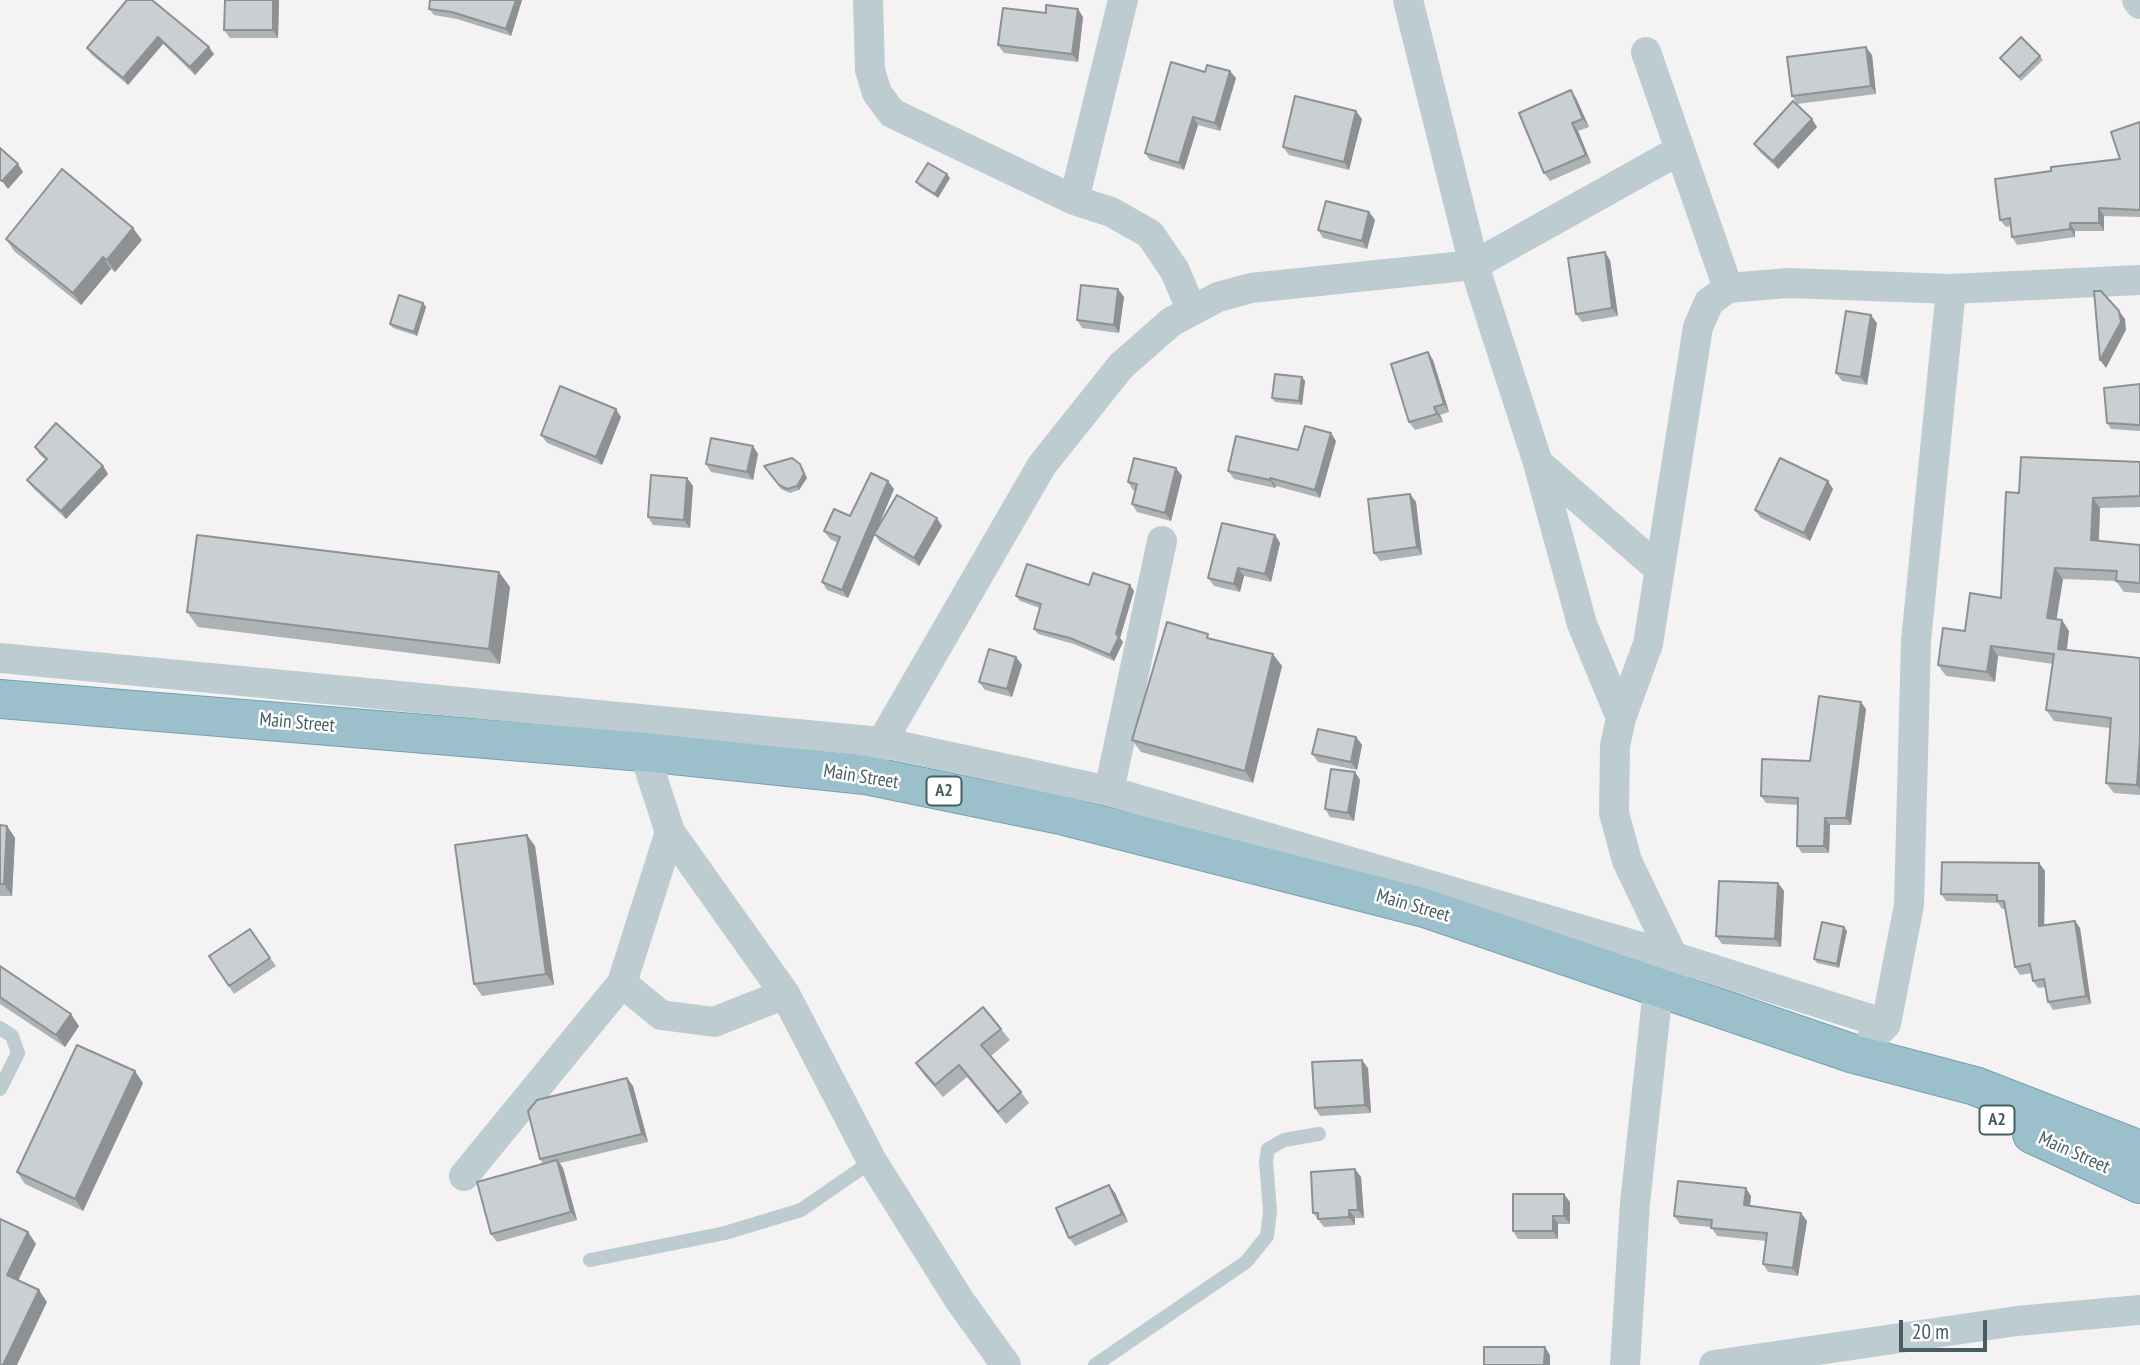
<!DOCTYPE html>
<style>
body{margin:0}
#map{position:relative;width:2140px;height:1365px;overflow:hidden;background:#f5f2f3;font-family:"PT Sans Narrow",sans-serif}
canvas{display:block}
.scale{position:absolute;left:1899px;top:1320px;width:88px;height:32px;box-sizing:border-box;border:4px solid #485d62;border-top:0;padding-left:9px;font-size:21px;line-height:24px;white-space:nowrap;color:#485d62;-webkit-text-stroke:5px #fff;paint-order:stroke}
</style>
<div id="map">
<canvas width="2140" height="1365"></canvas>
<div class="scale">20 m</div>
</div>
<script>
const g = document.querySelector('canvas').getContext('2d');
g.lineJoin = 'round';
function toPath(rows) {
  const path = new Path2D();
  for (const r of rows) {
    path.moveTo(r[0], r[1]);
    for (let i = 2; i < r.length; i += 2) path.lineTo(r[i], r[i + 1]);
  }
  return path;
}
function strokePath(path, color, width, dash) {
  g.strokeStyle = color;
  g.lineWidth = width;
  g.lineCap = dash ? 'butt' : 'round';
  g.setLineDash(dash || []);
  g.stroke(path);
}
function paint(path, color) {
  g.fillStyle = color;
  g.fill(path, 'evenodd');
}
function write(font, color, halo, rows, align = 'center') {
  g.font = font + ' "PT Sans Narrow",sans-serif';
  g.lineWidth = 5;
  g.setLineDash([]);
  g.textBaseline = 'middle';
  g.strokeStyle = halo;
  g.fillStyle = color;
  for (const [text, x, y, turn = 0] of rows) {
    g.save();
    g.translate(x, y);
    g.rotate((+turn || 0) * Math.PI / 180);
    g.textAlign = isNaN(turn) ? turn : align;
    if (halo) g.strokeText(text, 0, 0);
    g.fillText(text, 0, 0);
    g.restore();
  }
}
const trunk = toPath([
 [0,699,644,752,865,775,1065,816,1425,908,1854,1054,1975,1086,2140,1150],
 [2032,1134,2140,1184]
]);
strokePath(trunk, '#71a1b1', 40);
strokePath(toPath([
 [0,1028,12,1036,18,1053,0,1089],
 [590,1260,725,1233,801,1210,872,1161],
 [1095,1365,1246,1262,1267,1236,1270,1211,1266,1161,1268,1149,1284,1140,1319,1134]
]), '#bcccd0', 14);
strokePath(toPath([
 [868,0,870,70,877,93,892,113,1074,200],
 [1123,0,1074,200,1111,212,1150,234,1175,271,1191,309],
 [1408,0,1474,265,1538,463,1582,624,1621,718],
 [2137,0,2140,4],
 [1646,52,1728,288],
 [1538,463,1659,569],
 [0,658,881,742,1109,791,1671,956,1886,1024],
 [644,752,670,832,785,994,872,1161,960,1301,1006,1365],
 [872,759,1042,465,1121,366,1171,322,1218,297,1251,288,1474,265,1680,150],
 [1109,791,1162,541],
 [1678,967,1627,861,1614,813,1615,746,1621,718,1648,644,1698,327,1709,302,1728,288,1788,283,1951,289,2140,280],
 [622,983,661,1015,714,1022,785,994],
 [1872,1038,1886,1024,1909,905,1916,641,1951,289],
 [464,1176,622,983,670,832],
 [1625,1365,1635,1203,1658,989],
 [1714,1365,2017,1321,2140,1310]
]), '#bcccd0', 30);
strokePath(trunk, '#9bc0cc', 38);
paint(toPath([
 [127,0,214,54,195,75,163,44,128,85,92,55,87,48],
 [279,0,278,38,230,38,224,30],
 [522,0,511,36,457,19,434,15,429,9],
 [1083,17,1078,62,1004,53,998,45],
 [1872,55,1876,94,1797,104,1792,96],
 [2040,56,2043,60,2021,81,2000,58],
 [1236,78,1220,131,1198,125,1184,170,1150,160,1145,153],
 [1576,98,1589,127,1578,131,1591,163,1550,181,1544,173],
 [1362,119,1349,170,1289,155,1283,147],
 [1812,119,1817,127,1778,169,1760,152,1754,144],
 [2140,122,2140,217,2104,216,2104,231,2075,231,2075,237,2017,245,2012,237,2011,226,2006,227,2000,220,2051,171,2120,159],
 [950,178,938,198,919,186,916,182],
 [1369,212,1375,220,1367,249,1323,238,1318,230],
 [6,239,142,240,115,272,111,269,81,305,14,251],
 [1610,260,1618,316,1582,322,1576,314],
 [1118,289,1124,297,1119,333,1082,328,1077,320],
 [423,303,426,307,417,336,393,328,390,324],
 [1877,323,1867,385,1842,381,1836,373],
 [1428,352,1433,360,1449,412,1440,415,1443,422,1415,430,1409,422],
 [1302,377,1305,381,1302,405,1275,402,1272,398],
 [2140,384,2140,431,2111,429,2107,423],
 [621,417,602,465,547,443,541,435],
 [1336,441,1320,498,1276,486,1275,488,1234,479,1228,471,1298,450],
 [753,446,758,454,753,480,711,472,706,464],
 [35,447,103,466,108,474,66,519,33,488,27,480,46,460,40,455],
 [2140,462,2140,507,2100,508,2099,541,2140,545,2140,593,2124,592,2116,581,2063,579,2056,619,2062,620,2069,631,2067,650,2140,658,2140,795,2114,793,2106,783,2110,728,2054,721,2046,710,2053,664,1998,656,1995,682,1946,676,1938,665,1965,631,2001,598,2019,493],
 [764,466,803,468,807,478,799,490,790,493,781,489],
 [1176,468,1182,476,1171,521,1137,512,1132,504,1135,491,1133,490,1128,482],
 [687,478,693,486,690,528,653,525,648,517],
 [894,489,877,529,942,526,919,566,880,542,875,535,848,598,827,590,822,582,838,543,830,539,824,531],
 [1833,489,1810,541,1761,518,1755,510],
 [1410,494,1416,502,1422,555,1380,561,1374,553],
 [1275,535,1280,543,1271,582,1244,576,1240,592,1214,586,1208,578],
 [499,572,510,587,500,664,198,627,187,612],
 [1089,585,1134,591,1120,638,1123,642,1114,661,1074,644,1038,634,1034,629,1040,608,1020,601,1016,596],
 [1212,639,1282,666,1253,783,1141,752,1132,740],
 [1016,657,1022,665,1012,697,985,690,979,682],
 [1866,709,1851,825,1830,825,1829,853,1802,853,1797,846,1798,805,1766,803,1761,796,1810,761],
 [1356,737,1362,745,1357,770,1318,762,1312,754],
 [1355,772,1360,780,1354,821,1330,817,1325,809],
 [0,825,7,826,15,838,12,896,0,896],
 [535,846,554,985,482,996,474,984],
 [2039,863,2045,871,2044,925,2075,921,2080,928,2091,1004,2053,1010,2048,1002,2046,987,2038,988,2033,981,2032,973,2020,975,2015,967,2006,909,2002,909,1998,903,1946,901,1941,894],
 [1778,883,1784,891,1781,947,1722,944,1716,936],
 [1844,927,1847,931,1839,968,1817,963,1814,959],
 [250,929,276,966,234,994,209,956],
 [0,966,79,1026,65,1047,0,1004],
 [1001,1029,1010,1040,991,1056,1021,1092,1029,1103,1006,1124,967,1077,943,1097,924,1075,916,1063],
 [1368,1068,1371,1113,1320,1116,1315,1108],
 [143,1083,83,1211,25,1184,17,1172],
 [633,1086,648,1142,560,1163,563,1168,577,1220,497,1242,491,1234,543,1164,540,1159],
 [1361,1177,1364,1218,1355,1218,1355,1225,1324,1227,1313,1213],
 [1109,1185,1115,1193,1128,1222,1075,1246,1069,1238],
 [1751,1196,1750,1206,1801,1213,1807,1221,1798,1276,1768,1272,1763,1264,1766,1241,1717,1236,1711,1227,1680,1224,1674,1216],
 [1570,1202,1570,1224,1558,1224,1558,1239,1518,1239,1513,1231]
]), '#adb2b5');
paint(toPath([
 [273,0,279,0,278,38,273,30],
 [516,0,522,0,511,36,506,29],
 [1078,9,1083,17,1078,62,1072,54],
 [158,37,163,44,128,85,123,78],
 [209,47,214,54,195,75,190,67],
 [1866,47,1872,55,1876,94,1871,86],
 [1230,71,1236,78,1220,131,1215,123],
 [1571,90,1576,98,1589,127,1583,119],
 [1356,111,1362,119,1349,170,1344,162],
 [1193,117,1198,125,1184,170,1179,163],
 [1812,119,1817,127,1778,169,1773,161],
 [1572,123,1578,131,1591,163,1586,155],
 [18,164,23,172,8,189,2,181],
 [947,174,950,178,938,198,935,194],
 [2099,208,2104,216,2104,231,2099,223],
 [1369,212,1375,220,1367,249,1362,241],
 [2070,223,2075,231,2075,237,2070,229],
 [133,228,142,240,115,272,107,260],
 [1605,252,1610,260,1618,316,1612,308],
 [103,257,111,269,81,305,73,293],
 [1118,289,1124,297,1119,333,1114,325],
 [423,303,426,307,417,336,414,332],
 [2119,311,2125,319,2126,330,2106,368,2100,360],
 [1871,315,1877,323,1867,385,1861,377],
 [1428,352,1433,360,1449,412,1444,404],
 [1302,377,1305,381,1302,405,1299,401],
 [1434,407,1440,415,1443,422,1437,414],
 [616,409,621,417,602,465,596,457],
 [1331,433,1336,441,1320,498,1315,490],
 [753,446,758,454,753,480,747,472],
 [800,464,807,478,799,490,797,486],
 [103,466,108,474,66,519,61,511],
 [1176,468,1182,476,1171,521,1165,513],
 [687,478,693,486,690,528,684,520],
 [1270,478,1276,486,1275,488,1270,480],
 [888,481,894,489,848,598,842,590],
 [1828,481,1833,489,1810,541,1804,533],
 [1410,494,1416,502,1422,555,1417,547],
 [2093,498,2100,508,2098,550,2091,540],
 [937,518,942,526,919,566,914,558],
 [1275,535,1280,543,1271,582,1265,574],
 [1238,568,1244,576,1240,592,1234,584],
 [2055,568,2063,579,2055,629,2047,618],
 [499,572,510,587,500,664,489,649],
 [1130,585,1134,591,1120,638,1123,642,1114,661,1110,655],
 [2062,620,2069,631,2065,660,2058,649],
 [1991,646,1998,656,1995,682,1987,672],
 [1273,654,1282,666,1253,783,1245,771],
 [1016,657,1022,665,1012,697,1007,689],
 [1861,702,1866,709,1851,825,1846,818],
 [1356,737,1362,745,1357,770,1351,762],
 [2140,740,2140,789,2137,785],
 [1355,772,1360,780,1354,821,1348,813],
 [1825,818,1830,825,1829,853,1824,846],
 [7,826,15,838,12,896,4,884],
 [527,835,535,846,554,985,546,974],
 [2039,863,2045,871,2044,934,2039,926],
 [1778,883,1784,891,1781,947,1775,939],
 [2075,921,2080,928,2091,1004,2086,996],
 [1844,927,1847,931,1839,968,1837,964],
 [71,1014,79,1026,65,1047,56,1035],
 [1362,1060,1368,1068,1371,1113,1365,1105],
 [135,1071,143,1083,83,1211,75,1199],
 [627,1078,633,1086,648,1142,642,1134],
 [557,1160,563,1168,577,1220,571,1212],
 [1355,1169,1361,1177,1364,1218,1358,1210],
 [1109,1185,1115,1193,1128,1222,1122,1214],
 [1746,1188,1751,1196,1749,1213,1744,1205],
 [1564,1194,1570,1202,1570,1224,1564,1216],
 [1349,1210,1355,1218,1355,1225,1349,1217],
 [1801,1213,1807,1221,1798,1276,1793,1268],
 [1553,1216,1558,1224,1558,1239,1553,1231],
 [28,1232,36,1244,15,1287,7,1275],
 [39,1290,47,1302,17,1365,3,1365],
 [1545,1347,1550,1355,1550,1365,1544,1365]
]), '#8d9193');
const building = toPath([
 [127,0,152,0,209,47,190,67,158,37,123,78,87,48,127,0],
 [225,0,273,0,273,30,224,30,225,0],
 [430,0,516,0,506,29,452,12,429,9,430,0],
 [1046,5,1078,9,1072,54,998,45,1003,8,1046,13,1046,5],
 [2021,37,2040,56,2019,77,2000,58,2021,37],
 [1866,47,1871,86,1792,96,1787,57,1866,47],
 [1171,62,1205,72,1207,65,1230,71,1215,123,1193,117,1179,163,1145,153,1171,62],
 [1571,90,1583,119,1572,123,1586,155,1544,173,1519,113,1571,90],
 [1295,96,1356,111,1344,162,1283,147,1295,96],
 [1793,101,1812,119,1773,161,1754,144,1793,101],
 [2140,122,2140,210,2099,208,2099,223,2070,223,2070,229,2012,237,2010,218,2000,220,1995,179,2051,171,2051,167,2120,159,2111,132,2140,122],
 [0,148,18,164,2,181,0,180,0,148],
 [928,163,947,174,935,194,916,182,928,163],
 [62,169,133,228,107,260,103,257,73,293,6,239,62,169],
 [1326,201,1369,212,1362,241,1318,230,1326,201],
 [1605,252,1612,308,1576,314,1568,258,1605,252],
 [1081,285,1118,289,1114,325,1077,320,1081,285],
 [2094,291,2101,291,2119,311,2121,322,2100,360,2094,291],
 [399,295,423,303,414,332,390,324,399,295],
 [1846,311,1871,315,1861,377,1836,373,1846,311],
 [1428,352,1444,404,1434,407,1437,414,1409,422,1391,364,1428,352],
 [1275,374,1302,377,1299,401,1272,398,1275,374],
 [2140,384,2140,425,2107,423,2104,388,2140,384],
 [560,386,616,409,596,457,541,435,560,386],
 [56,423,103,466,61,511,27,480,47,459,35,447,56,423],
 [1305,426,1331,433,1315,490,1270,478,1270,480,1228,471,1236,436,1298,450,1305,426],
 [711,438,753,446,747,472,706,464,711,438],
 [2021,457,2140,462,2140,496,2093,498,2091,540,2140,545,2140,583,2116,581,2117,571,2055,568,2047,618,2062,620,2058,649,2140,658,2140,740,2137,785,2106,783,2111,718,2046,710,2054,654,1991,646,1987,672,1938,665,1943,628,1965,631,1970,593,2001,598,2006,492,2019,493,2021,457],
 [792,458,800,464,804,474,797,486,787,489,779,485,764,466,792,458],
 [1134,458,1176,468,1165,513,1132,504,1137,484,1128,482,1134,458],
 [1780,458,1828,481,1804,533,1755,510,1780,458],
 [871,473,888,481,842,590,822,582,840,537,824,531,834,509,850,516,871,473],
 [651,475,687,478,684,520,648,517,651,475],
 [1410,494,1417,547,1374,553,1368,499,1410,494],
 [897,495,937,518,914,558,874,534,897,495],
 [1222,523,1275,535,1265,574,1238,568,1234,584,1208,578,1222,523],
 [197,535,499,572,489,649,187,612,197,535],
 [1027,564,1089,585,1093,573,1130,585,1116,634,1119,637,1110,655,1070,638,1034,629,1041,604,1016,596,1027,564],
 [1167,622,1208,634,1207,638,1273,654,1245,771,1132,740,1167,622],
 [989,649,1016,657,1007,689,979,682,989,649],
 [1819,696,1861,702,1846,818,1825,818,1824,846,1797,846,1798,798,1761,796,1762,759,1810,761,1819,696],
 [1318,729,1356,737,1351,762,1312,754,1318,729],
 [1331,769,1355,772,1348,813,1325,809,1331,769],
 [0,825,7,826,4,884,0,884,0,825],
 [527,835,546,974,474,984,455,845,527,835],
 [1942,862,2039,863,2039,926,2075,921,2086,996,2048,1002,2044,979,2033,981,2030,964,2015,967,2004,901,1997,901,1997,895,1941,894,1942,862],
 [1719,881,1778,883,1775,939,1716,936,1719,881],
 [1822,922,1844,927,1837,964,1814,959,1822,922],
 [250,929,270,958,229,986,209,956,250,929],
 [0,966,71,1014,56,1035,0,997,0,966],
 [983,1007,1001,1029,981,1045,1021,1092,998,1112,959,1065,935,1085,916,1063,983,1007],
 [77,1045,135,1071,75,1199,17,1172,77,1045],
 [1362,1060,1365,1105,1315,1108,1312,1062,1362,1060],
 [627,1078,642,1134,540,1159,528,1111,537,1100,627,1078],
 [557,1160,571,1212,491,1234,477,1182,557,1160],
 [1355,1169,1358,1210,1349,1210,1349,1217,1318,1219,1318,1213,1313,1213,1311,1172,1355,1169],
 [1678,1181,1746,1188,1744,1205,1801,1213,1793,1268,1763,1264,1767,1233,1711,1228,1712,1220,1674,1216,1678,1181],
 [1109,1185,1122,1214,1069,1238,1056,1208,1109,1185],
 [1513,1194,1564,1194,1564,1216,1553,1216,1553,1231,1513,1231,1513,1194],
 [0,1219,28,1232,7,1275,39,1290,3,1365,0,1365,0,1219],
 [1484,1347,1545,1347,1544,1365,1484,1365,1484,1347]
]);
paint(building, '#c9cfd2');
strokePath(building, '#8d9193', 2);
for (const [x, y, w] of [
 [944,791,35],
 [1997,1120,35]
]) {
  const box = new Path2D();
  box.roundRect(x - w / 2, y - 14.5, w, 29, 5);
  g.fillStyle = '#fff';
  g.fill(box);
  strokePath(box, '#485d62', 2);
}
write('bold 18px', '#485d62', null, [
 ["A2",944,791],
 ["A2",1997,1120]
]);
write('19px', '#485d62', '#fff', [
 ["Main Street",297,723,5],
 ["Main Street",861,777,9],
 ["Main Street",1413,906,16],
 ["Main Street",2074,1153,24]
]);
</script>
